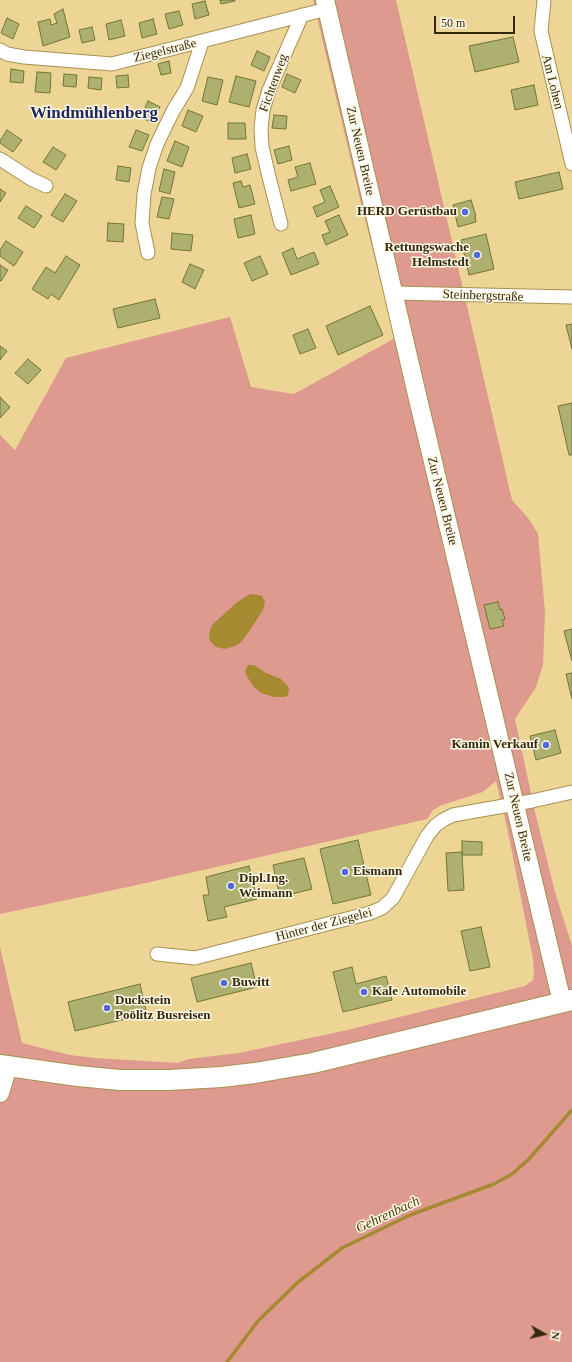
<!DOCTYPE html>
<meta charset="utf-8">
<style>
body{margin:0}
#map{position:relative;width:572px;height:1362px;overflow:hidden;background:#edd695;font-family:Georgia,serif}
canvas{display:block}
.north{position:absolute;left:524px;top:1314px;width:40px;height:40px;-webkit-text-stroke:3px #fff8e5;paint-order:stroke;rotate:98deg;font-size:11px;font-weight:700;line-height:16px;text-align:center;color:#32290e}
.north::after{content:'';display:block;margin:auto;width:14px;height:18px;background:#32290e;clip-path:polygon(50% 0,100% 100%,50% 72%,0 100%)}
.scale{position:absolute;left:434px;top:16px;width:81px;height:18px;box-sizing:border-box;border:2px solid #32290e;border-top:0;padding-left:5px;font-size:12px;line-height:14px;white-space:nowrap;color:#32290e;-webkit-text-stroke:3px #fff8e5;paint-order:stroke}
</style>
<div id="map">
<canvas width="572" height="1362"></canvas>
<div class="north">N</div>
<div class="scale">50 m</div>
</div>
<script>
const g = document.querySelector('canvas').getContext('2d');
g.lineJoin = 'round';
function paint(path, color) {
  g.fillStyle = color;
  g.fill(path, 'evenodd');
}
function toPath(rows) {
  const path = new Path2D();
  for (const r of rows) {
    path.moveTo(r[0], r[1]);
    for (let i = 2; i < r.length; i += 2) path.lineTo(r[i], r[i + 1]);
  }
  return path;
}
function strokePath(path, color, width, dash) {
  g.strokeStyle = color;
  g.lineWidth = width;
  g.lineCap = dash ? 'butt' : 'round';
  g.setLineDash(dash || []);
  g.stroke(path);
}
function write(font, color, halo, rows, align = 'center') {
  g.font = font + ' Georgia,serif';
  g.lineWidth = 3;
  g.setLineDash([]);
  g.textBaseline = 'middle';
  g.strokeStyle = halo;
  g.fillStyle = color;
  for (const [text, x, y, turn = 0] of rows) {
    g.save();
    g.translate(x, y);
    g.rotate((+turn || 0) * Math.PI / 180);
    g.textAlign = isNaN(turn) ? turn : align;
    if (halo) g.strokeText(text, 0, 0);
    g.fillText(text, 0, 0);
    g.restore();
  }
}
paint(toPath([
 [313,0,396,0,512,500,528,518,538,534,545,612,543,665,536,687,515,719,535,812,555,892,572,946,572,1362,0,1362,0,947,22,1043,70,1055,95,1058,177,1063,189,1059,239,1053,343,1031,525,986,533,980,534,973,533,959,507,827,496,781,483,792,442,805,433,810,427,819,128,887,0,914,0,435,15,450,66,358,230,317,251,387,294,394,395,338,361,203]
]), '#de9a8e');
paint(toPath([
 [253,594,262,596,265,602,263,610,250,630,241,642,235,646,225,649,216,647,210,641,209,634,212,625,236,603,248,595],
 [248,665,254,665,266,673,281,679,287,685,289,689,288,695,285,697,274,697,261,693,253,686,246,675,245,671]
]), '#a68a32');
strokePath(toPath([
 [227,1362,258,1321,297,1283,342,1248,410,1215,494,1184,512,1174,528,1160,572,1110]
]), '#a68a32', 3.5);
const building = toPath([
 [220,0,235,0,235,1,221,4,220,0],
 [205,1,209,15,195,19,192,4,205,1],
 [63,9,70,37,43,46,38,22,50,19,51,25,57,23,54,14,63,9],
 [179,11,183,25,169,29,165,14,179,11],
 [7,18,19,24,13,39,1,33,7,18],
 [153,19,157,34,142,38,139,23,153,19],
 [121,20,125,36,109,40,106,24,121,20],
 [92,27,95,40,82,43,79,30,92,27],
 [513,37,519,62,475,72,469,46,513,37],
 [257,51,270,57,264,71,251,65,257,51],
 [169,61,171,73,161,75,158,64,169,61],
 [11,69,24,71,23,83,10,82,11,69],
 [37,72,51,73,50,93,35,92,37,72],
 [64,74,77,75,76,87,63,86,64,74],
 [287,74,301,80,295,93,282,87,287,74],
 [128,75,129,87,117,88,116,76,128,75],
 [236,76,256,81,249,107,229,102,236,76],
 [89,77,102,78,101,90,88,88,89,77],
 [208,77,223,80,217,105,202,101,208,77],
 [534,85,538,105,515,110,511,90,534,85],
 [148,101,160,107,152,123,141,117,148,101],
 [188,110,203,116,196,132,182,126,188,110],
 [274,115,287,116,286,129,272,128,274,115],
 [228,123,245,123,246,139,228,139,228,123],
 [7,130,22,140,13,152,0,143,0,141,7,130],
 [136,130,149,135,142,151,129,147,136,130],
 [175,141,189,147,182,167,167,161,175,141],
 [289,146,292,160,278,164,274,150,289,146],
 [53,147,66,155,56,170,43,162,53,147],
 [247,154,251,169,235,173,232,158,247,154],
 [310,163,316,184,291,191,288,180,298,177,295,167,310,163],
 [118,166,131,168,129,182,116,180,118,166],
 [164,169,175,172,170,194,159,191,164,169],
 [559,172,563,189,519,199,515,182,559,172],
 [241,181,243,187,250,185,255,204,239,208,233,183,241,181],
 [330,186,339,207,317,217,313,207,325,202,320,190,330,186],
 [0,189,6,193,0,202,0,189],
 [65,194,77,201,63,222,51,215,65,194],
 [162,197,174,199,169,219,157,217,162,197],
 [471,200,476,216,475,216,476,222,458,227,453,205,471,200],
 [26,206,42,216,34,228,18,218,26,206],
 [251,215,255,234,238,238,234,219,251,215],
 [339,215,348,235,326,245,322,235,330,232,325,221,339,215],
 [108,223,124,224,123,242,107,241,108,223],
 [172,233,193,235,191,251,171,249,172,233],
 [486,234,494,269,469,275,461,240,486,234],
 [6,241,23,252,14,266,0,256,0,250,6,241],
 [293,248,297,259,314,252,319,264,291,275,282,253,293,248],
 [66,256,80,265,59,300,51,294,48,299,32,289,46,267,55,273,66,256],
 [260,256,268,274,252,281,244,263,260,256],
 [190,264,204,270,195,289,182,282,190,264],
 [0,265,8,270,1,281,0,281,0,265],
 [155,299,160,318,118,328,113,309,155,299],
 [370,306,383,335,338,355,326,326,370,306],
 [572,324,572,349,566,325,572,324],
 [308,329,316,348,300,354,293,335,308,329],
 [0,346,7,351,0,360,0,346],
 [28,359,41,370,28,384,15,373,28,359],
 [0,397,10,407,0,418,0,397],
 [572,403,572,455,569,455,558,406,572,403],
 [498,602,500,610,502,609,505,619,502,620,504,626,490,629,484,605,498,602],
 [572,629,572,661,564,631,572,629],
 [572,673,572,699,566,674,572,673],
 [555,730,561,753,536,760,530,736,555,730],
 [358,840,371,895,333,904,320,849,358,840],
 [462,841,482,842,482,855,462,855,462,841],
 [462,852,464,890,448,891,446,853,462,852],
 [304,858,312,889,280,897,273,865,304,858],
 [249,866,257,899,224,907,227,917,208,921,203,895,209,895,206,877,249,866],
 [481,927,490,967,470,971,461,931,481,927],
 [251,963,257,987,197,1002,191,978,251,963],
 [352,967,356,984,386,976,392,1000,343,1012,333,972,352,967],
 [140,984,147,1014,75,1031,68,1002,140,984]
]);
paint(building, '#adb06f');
strokePath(building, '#737536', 1);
const street = toPath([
 [544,0,541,31,572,164],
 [0,50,7,54,24,57,112,64,327,9],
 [0,159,31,179,46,186],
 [281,224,269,177,262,147,261,128,263,110,269,90,302,15],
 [148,253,142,223,144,194,149,168,157,144,173,111,187,88,202,42],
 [394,293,572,297],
 [157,954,195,958,370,913,382,908,393,898,427,836,435,826,443,820,453,815,532,801,572,792]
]);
const secondary = toPath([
 [325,0,418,399,562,1002],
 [0,1093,8,1066]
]);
const primary = toPath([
 [0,1065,78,1076,120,1080,169,1080,221,1077,255,1073,313,1063,572,1000]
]);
strokePath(street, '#a79152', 15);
strokePath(secondary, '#a79152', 20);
strokePath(primary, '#a79152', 22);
strokePath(street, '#fff', 13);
strokePath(secondary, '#fff', 18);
strokePath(primary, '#fff', 20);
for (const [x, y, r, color] of [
 [465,212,4,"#4f68dd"],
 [477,255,4,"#4f68dd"],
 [546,745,4,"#4f68dd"],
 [345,872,4,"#4f68dd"],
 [231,886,4,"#4f68dd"],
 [224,983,4,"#4f68dd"],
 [364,992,4,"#4f68dd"],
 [107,1008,4,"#4f68dd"]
]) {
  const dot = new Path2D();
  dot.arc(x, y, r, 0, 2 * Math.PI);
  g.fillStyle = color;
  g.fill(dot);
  strokePath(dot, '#fff8e5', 1.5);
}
write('13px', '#32290e', '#fff8e5', [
 ["Ziegelstraße",165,51,-14],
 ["Am Lohen",552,82,76],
 ["Fichtenweg",274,83,-70],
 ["Zur Neuen Breite",360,151,77],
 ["Steinbergstraße",483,296,2],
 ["Zur Neuen Breite",442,501,76],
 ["Zur Neuen Breite",518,817,77],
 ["Hinter der Ziegelei",324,925,-15]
]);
write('bold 13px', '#32290e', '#fff8e5', [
 ["HERD Gerüstbau",457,212,"right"],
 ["Rettungswache",469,248,"right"],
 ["Helmstedt",469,263,"right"],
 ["Kamin Verkauf",538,745,"right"],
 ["Eismann",353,872],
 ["Dipl.Ing.",239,879],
 ["Weimann",239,894],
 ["Buwitt",232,983],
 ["Kale Automobile",372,992],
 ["Duckstein",115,1001],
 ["Poölitz Busreisen",115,1016]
], 'left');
write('italic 14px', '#504010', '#fff8e5', [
 ["Gehrenbach",388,1215,-25]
]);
write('bold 17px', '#1b275f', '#fff8e5', [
 ["Windmühlenberg",94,114]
]);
</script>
